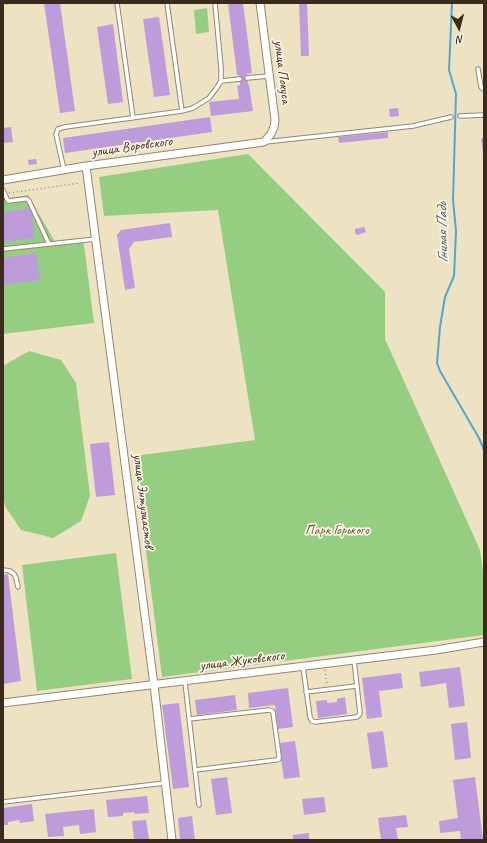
<!DOCTYPE html>
<meta charset="utf-8">
<style>
body{margin:0}
#map{position:relative;width:487px;height:843px;overflow:hidden;background:#ede2c1;font-family:Caveat,sans-serif}
canvas{display:block}
.frame{position:absolute;inset:0;border:4px solid #3b2a1e;pointer-events:none}
.north{position:absolute;left:439px;top:8px;width:40px;height:40px;-webkit-text-stroke:3px #fcf5e5;paint-order:stroke;rotate:173deg;font-size:11px;font-weight:700;line-height:16px;text-align:center;color:#3b2a1e}
.north::after{content:'';display:block;margin:auto;width:14px;height:18px;background:#3b2a1e;clip-path:polygon(50% 0,100% 100%,50% 72%,0 100%)}
</style>
<div id="map">
<canvas width="487" height="843"></canvas>
<div class="frame"></div>
<div class="north">N</div>
</div>
<script>
const g = document.querySelector('canvas').getContext('2d');
g.lineJoin = 'round';
function paint(path, color) {
  g.fillStyle = color;
  g.fill(path, 'evenodd');
}
function toPath(rows) {
  const path = new Path2D();
  for (const r of rows) {
    path.moveTo(r[0], r[1]);
    for (let i = 2; i < r.length; i += 2) path.lineTo(r[i], r[i + 1]);
  }
  return path;
}
function strokePath(path, color, width, dash) {
  g.strokeStyle = color;
  g.lineWidth = width;
  g.lineCap = dash ? 'butt' : 'round';
  g.setLineDash(dash || []);
  g.stroke(path);
}
function write(font, color, halo, rows, align = 'center') {
  g.font = font + ' Caveat,sans-serif';
  g.lineWidth = 3.5;
  g.setLineDash([]);
  g.textBaseline = 'middle';
  g.strokeStyle = halo;
  g.fillStyle = color;
  for (const [text, x, y, turn = 0] of rows) {
    g.save();
    g.translate(x, y);
    g.rotate((+turn || 0) * Math.PI / 180);
    g.textAlign = isNaN(turn) ? turn : align;
    if (halo) g.strokeText(text, 0, 0);
    g.fillText(text, 0, 0);
    g.restore();
  }
}
paint(toPath([
 [207,8,209,32,196,34,194,10],
 [248,154,385,292,385,339,480,550,484,581,484,635,162,677,134,456,255,440,218,210,104,216,99,177],
 [28,195,55,242,83,238,94,323,3,334,3,199],
 [29,351,61,360,76,383,90,496,81,521,53,538,21,530,5,506,3,494,3,366],
 [116,553,132,679,37,691,22,565]
]), '#95ce81');
strokePath(toPath([
 [452,3,449,70,456,94,453,200,456,231,454,276,445,297,440,327,437,363,440,371,479,438,484,450]
]), '#52a7ce', 2);
paint(toPath([
 [44,3,60,3,75,111,60,113],
 [228,3,243,3,252,73,247,74,248,85,249,84,253,111,211,116,209,102,239,99,237,86,240,85,239,75,237,75],
 [302,3,307,3,309,56,301,56,299,4],
 [159,17,170,95,154,97,143,19],
 [113,24,123,102,108,104,97,27],
 [398,108,399,116,390,117,389,109],
 [210,117,212,132,65,153,63,138],
 [11,127,13,142,3,143,3,128],
 [388,132,388,138,339,143,338,137],
 [484,138,484,153,483,153,481,139],
 [36,159,37,164,29,165,28,160],
 [31,208,35,238,3,242,3,212],
 [170,223,172,237,134,242,129,249,135,288,125,290,117,235,121,230],
 [364,227,366,232,357,235,355,233,355,229],
 [36,253,40,280,3,285,3,258],
 [109,442,115,495,96,497,90,444],
 [8,574,21,681,3,684,3,575],
 [460,667,465,706,449,708,446,683,421,687,419,672],
 [401,673,403,688,379,691,382,717,367,719,362,678],
 [288,688,293,727,278,729,275,705,249,708,248,693],
 [235,695,237,710,197,715,195,700],
 [345,697,347,714,318,718,316,701,327,700,327,703,337,702,337,699],
 [179,703,189,787,173,789,162,705],
 [467,722,471,758,455,760,451,724],
 [383,731,388,767,372,769,367,733],
 [295,741,300,777,284,779,279,743],
 [227,777,232,813,216,815,211,779],
 [475,777,483,840,461,840,460,831,440,833,439,821,458,818,453,780],
 [147,796,149,813,135,814,134,812,123,813,123,816,108,817,106,800],
 [324,797,326,812,304,815,302,799],
 [32,804,34,821,20,823,19,820,8,822,8,825,3,825,3,808],
 [94,809,96,832,80,834,79,825,63,827,64,836,48,837,45,814],
 [406,815,408,827,396,828,398,840,381,840,378,818],
 [192,816,195,840,180,840,178,818],
 [146,820,149,840,134,840,132,821],
 [309,833,309,840,293,840,293,835]
]), '#be9cdb');
const service = toPath([
 [117,3,133,118],
 [167,3,182,111],
 [478,69,481,87,483,89,484,89],
 [247,78,269,76],
 [221,81,240,79],
 [460,116,484,115],
 [265,142,413,126,451,117],
 [64,170,56,134,58,129,65,127,182,111,193,108,209,98,216,89,221,81,221,68,215,3],
 [3,190,7,199,8,201,25,199,27,199,29,201,49,244],
 [3,249,96,239],
 [3,570,10,571,14,574,16,578,18,587],
 [303,667,310,717,312,721,315,722,357,717,359,715,360,713,354,660],
 [185,682,199,805],
 [306,692,356,686],
 [189,719,269,710,272,711,273,712,279,756,279,759,276,760,195,770],
 [3,802,165,783]
]);
const minor = toPath([
 [86,166,154,685,172,840],
 [3,180,86,166,264,142,271,134,274,127,275,120,260,3],
 [3,703,436,650,484,642]
]);
strokePath(service, '#948670', 5.5);
strokePath(minor, '#948670', 9);
strokePath(toPath([
 [3,6,9,3],
 [9,193,80,183],
 [325,670,327,684]
]), '#948670', 1.5, [1, 3]);
strokePath(service, '#fff', 3.5);
strokePath(minor, '#fff', 7);
write('14px', '#3b2a1e', '#fcf5e5', [
 ["улица Покуса",282,72,83],
 ["улица Воровского",132,147,-8],
 ["улица Энтузиастов",143,501,83],
 ["улица Жуковского",242,661,-7]
]);
write('14px', '#565b3c', '#fcf5e5', [
 ["Парк Горького",337,530]
]);
write('italic 15px', '#445c64', '#fcf5e5', [
 ["Гнилая Падь",443,233,-91]
]);
</script>
